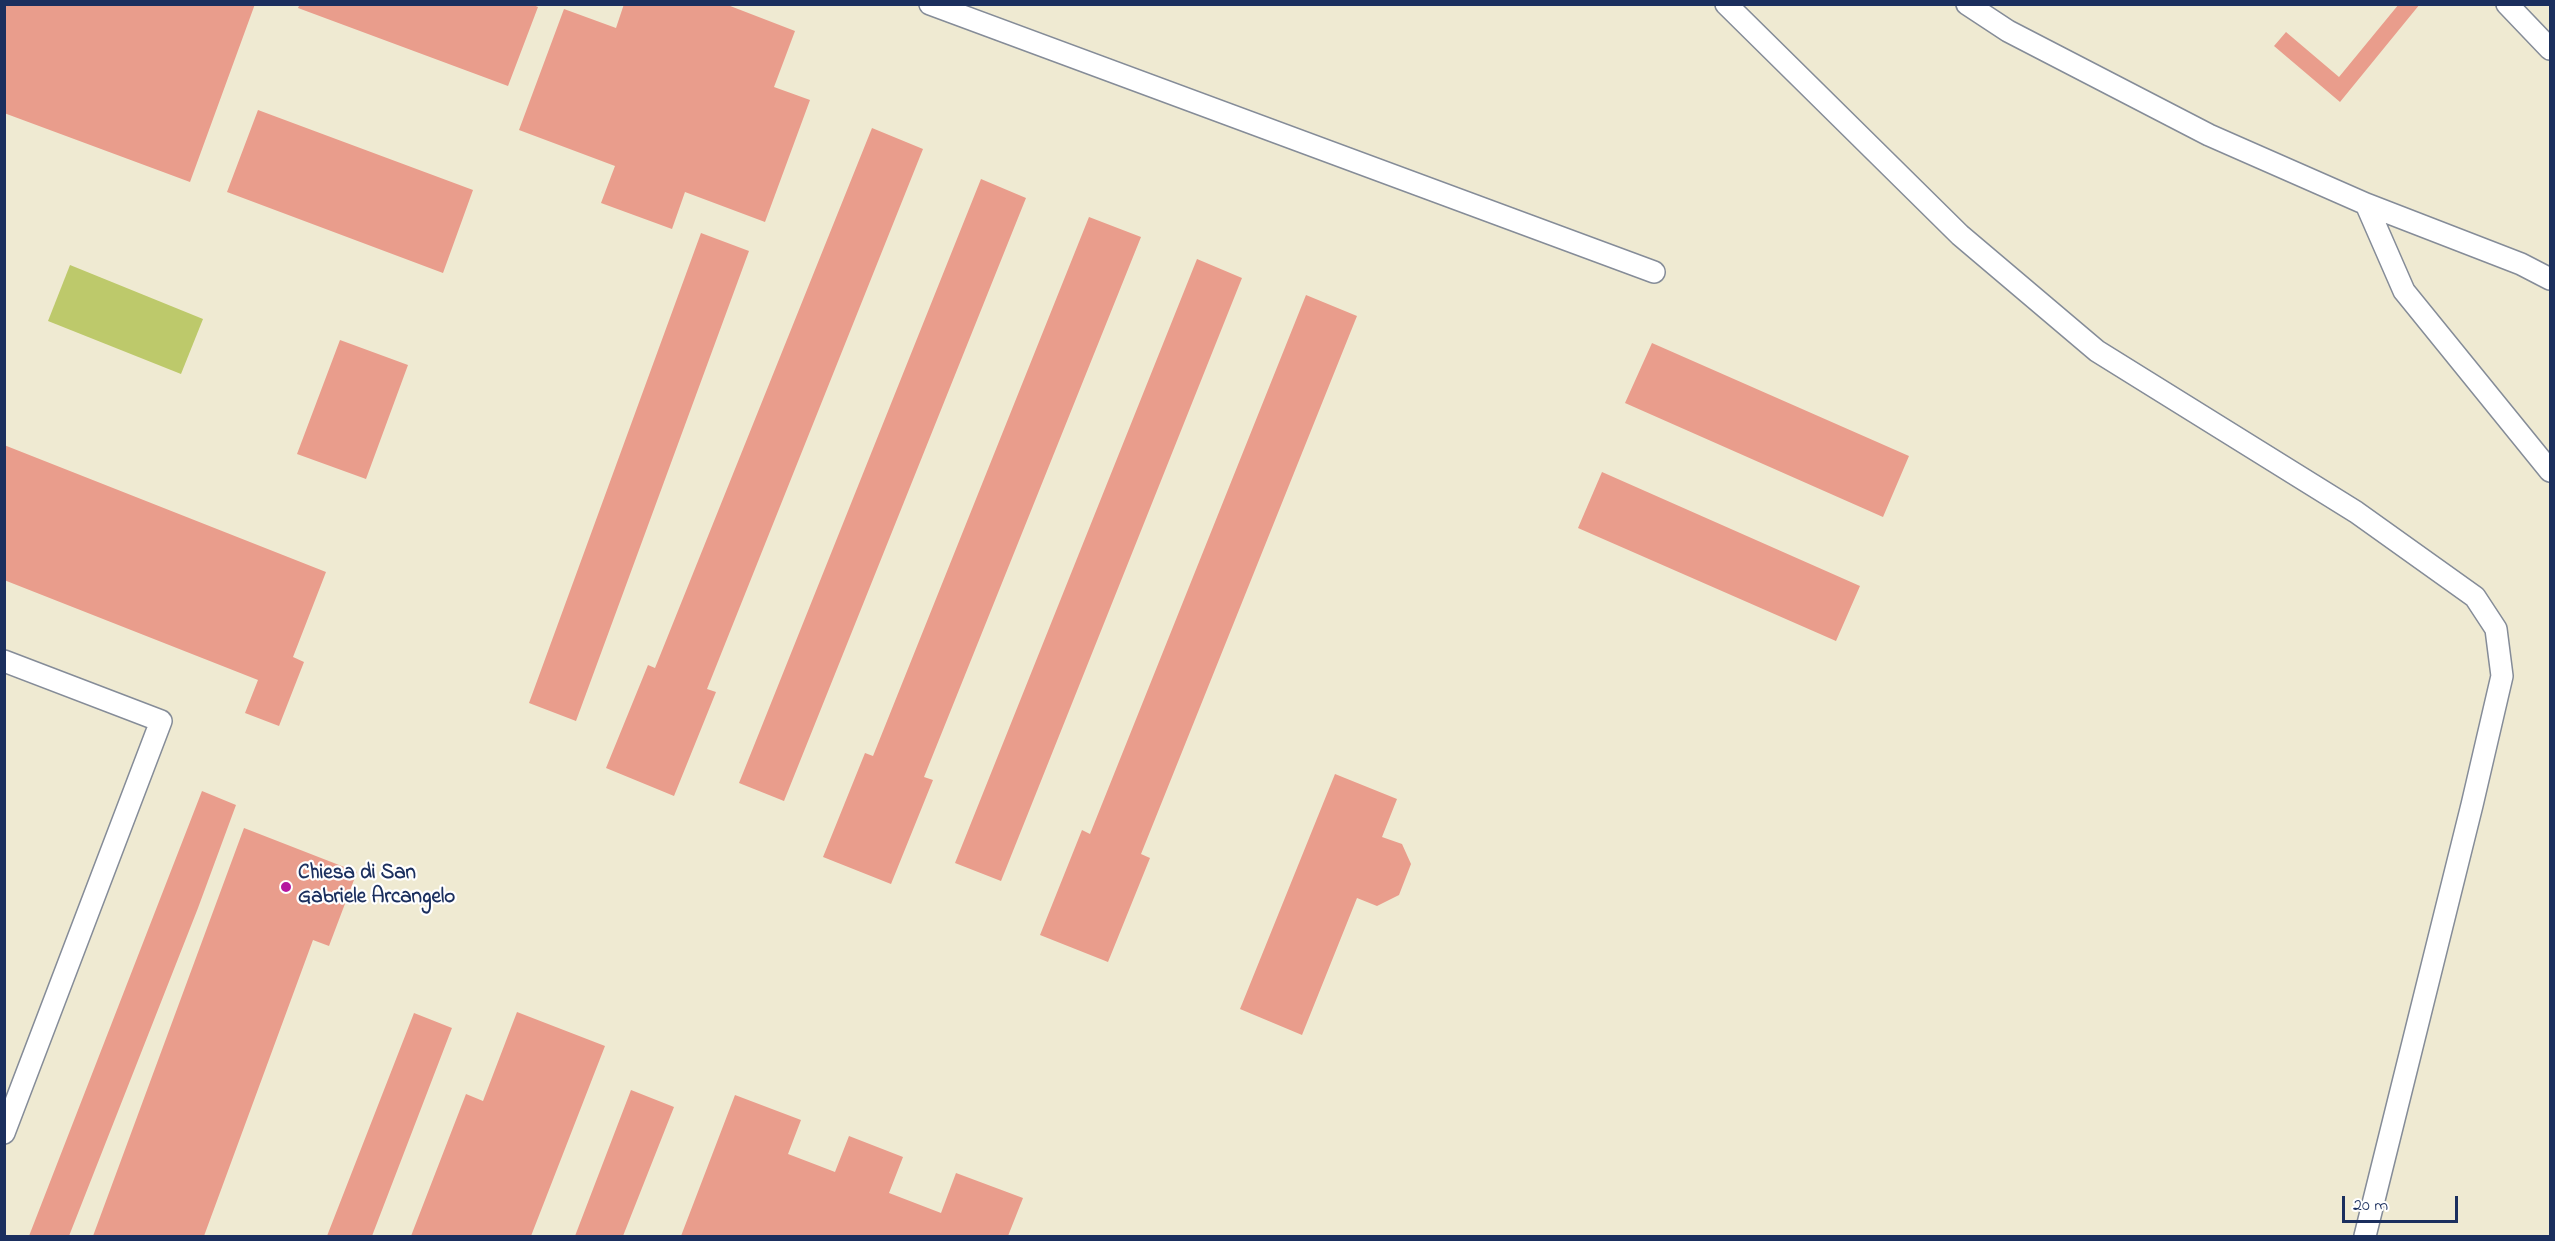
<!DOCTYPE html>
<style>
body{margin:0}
#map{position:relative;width:2555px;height:1241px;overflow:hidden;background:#efead2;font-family:"Indie Flower",sans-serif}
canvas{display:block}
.frame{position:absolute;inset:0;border:6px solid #1b2f5e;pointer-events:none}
.scale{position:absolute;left:2342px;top:1196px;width:116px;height:27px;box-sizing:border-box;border:3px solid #1b2f5e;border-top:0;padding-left:8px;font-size:18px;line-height:21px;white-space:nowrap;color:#1b2f5e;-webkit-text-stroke:4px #fff;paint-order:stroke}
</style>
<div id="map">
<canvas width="2555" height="1241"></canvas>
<div class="frame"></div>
<div class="scale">20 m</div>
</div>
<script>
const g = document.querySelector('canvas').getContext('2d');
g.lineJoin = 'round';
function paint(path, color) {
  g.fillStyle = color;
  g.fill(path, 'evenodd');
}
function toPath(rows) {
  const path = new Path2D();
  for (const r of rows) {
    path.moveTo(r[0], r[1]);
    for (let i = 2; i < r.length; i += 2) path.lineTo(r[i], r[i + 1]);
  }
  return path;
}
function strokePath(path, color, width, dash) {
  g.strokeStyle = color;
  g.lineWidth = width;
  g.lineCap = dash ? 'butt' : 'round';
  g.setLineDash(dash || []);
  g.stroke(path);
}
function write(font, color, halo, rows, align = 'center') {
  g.font = font + ' "Indie Flower",sans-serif';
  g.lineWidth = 4.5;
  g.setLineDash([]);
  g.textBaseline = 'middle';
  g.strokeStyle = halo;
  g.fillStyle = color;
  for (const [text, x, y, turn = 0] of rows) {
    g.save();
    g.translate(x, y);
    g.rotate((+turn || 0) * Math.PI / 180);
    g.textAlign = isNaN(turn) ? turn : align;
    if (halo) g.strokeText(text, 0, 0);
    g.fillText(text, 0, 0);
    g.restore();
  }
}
paint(toPath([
 [70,265,203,319,181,374,48,321]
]), '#bdc96b');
paint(toPath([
 [4,4,255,4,190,182,4,113],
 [300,4,531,4,538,7,508,86,298,8],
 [624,4,725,4,795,31,774,87,810,100,765,222,685,192,672,229,601,203,615,166,519,130,564,9,616,28],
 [2399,4,2420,4,2340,102,2274,46,2286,32,2339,77],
 [258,110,473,190,443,273,227,192],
 [872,128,923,149,707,689,716,692,674,796,606,768,648,665,655,668],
 [981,179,1026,198,784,801,739,783],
 [1089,217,1141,237,924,777,933,780,891,884,823,857,865,753,873,756],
 [701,233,749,251,576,721,529,703],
 [1197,259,1242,278,1001,881,955,863],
 [1306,295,1357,316,1141,854,1150,858,1108,962,1040,935,1082,830,1090,834],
 [340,340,408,365,366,479,297,454],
 [1652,343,1909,456,1883,517,1625,403],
 [4,445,326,572,293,657,304,662,279,726,245,713,258,680,4,580],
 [1602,472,1860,586,1836,641,1578,528],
 [1335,774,1397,799,1382,837,1402,844,1411,864,1399,895,1377,906,1357,898,1302,1035,1240,1009],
 [202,791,236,805,198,908,69,1236,29,1236],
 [244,828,357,872,329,946,313,940,204,1236,93,1236],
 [517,1012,605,1046,531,1236,411,1236,466,1094,483,1101],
 [414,1013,452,1028,372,1236,327,1236],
 [631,1090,674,1107,623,1236,575,1236],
 [735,1095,801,1120,788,1154,809,1162,835,1172,849,1136,903,1157,889,1193,941,1213,956,1173,1023,1198,1008,1236,681,1236]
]), '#e99d8c');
const lane = toPath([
 [930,4,1654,272],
 [1726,4,1960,235,2097,351,2356,512,2475,597,2496,629,2502,676,2472,805,2365,1236],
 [1967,4,2008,31,2209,135,2366,204,2521,264,2550,279],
 [2507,4,2550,49],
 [2366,204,2404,291,2550,471],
 [4,661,161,721,4,1133]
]);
strokePath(lane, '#858c98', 24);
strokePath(lane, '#fff', 21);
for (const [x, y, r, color] of [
 [286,887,6,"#b5179e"]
]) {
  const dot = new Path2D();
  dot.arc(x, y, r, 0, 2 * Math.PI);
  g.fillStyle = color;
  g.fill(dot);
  strokePath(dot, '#fff', 2);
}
write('bold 21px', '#1b2f5e', '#fff', [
 ["Chiesa di San",298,875],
 ["Gabriele Arcangelo",298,899]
], 'left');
</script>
